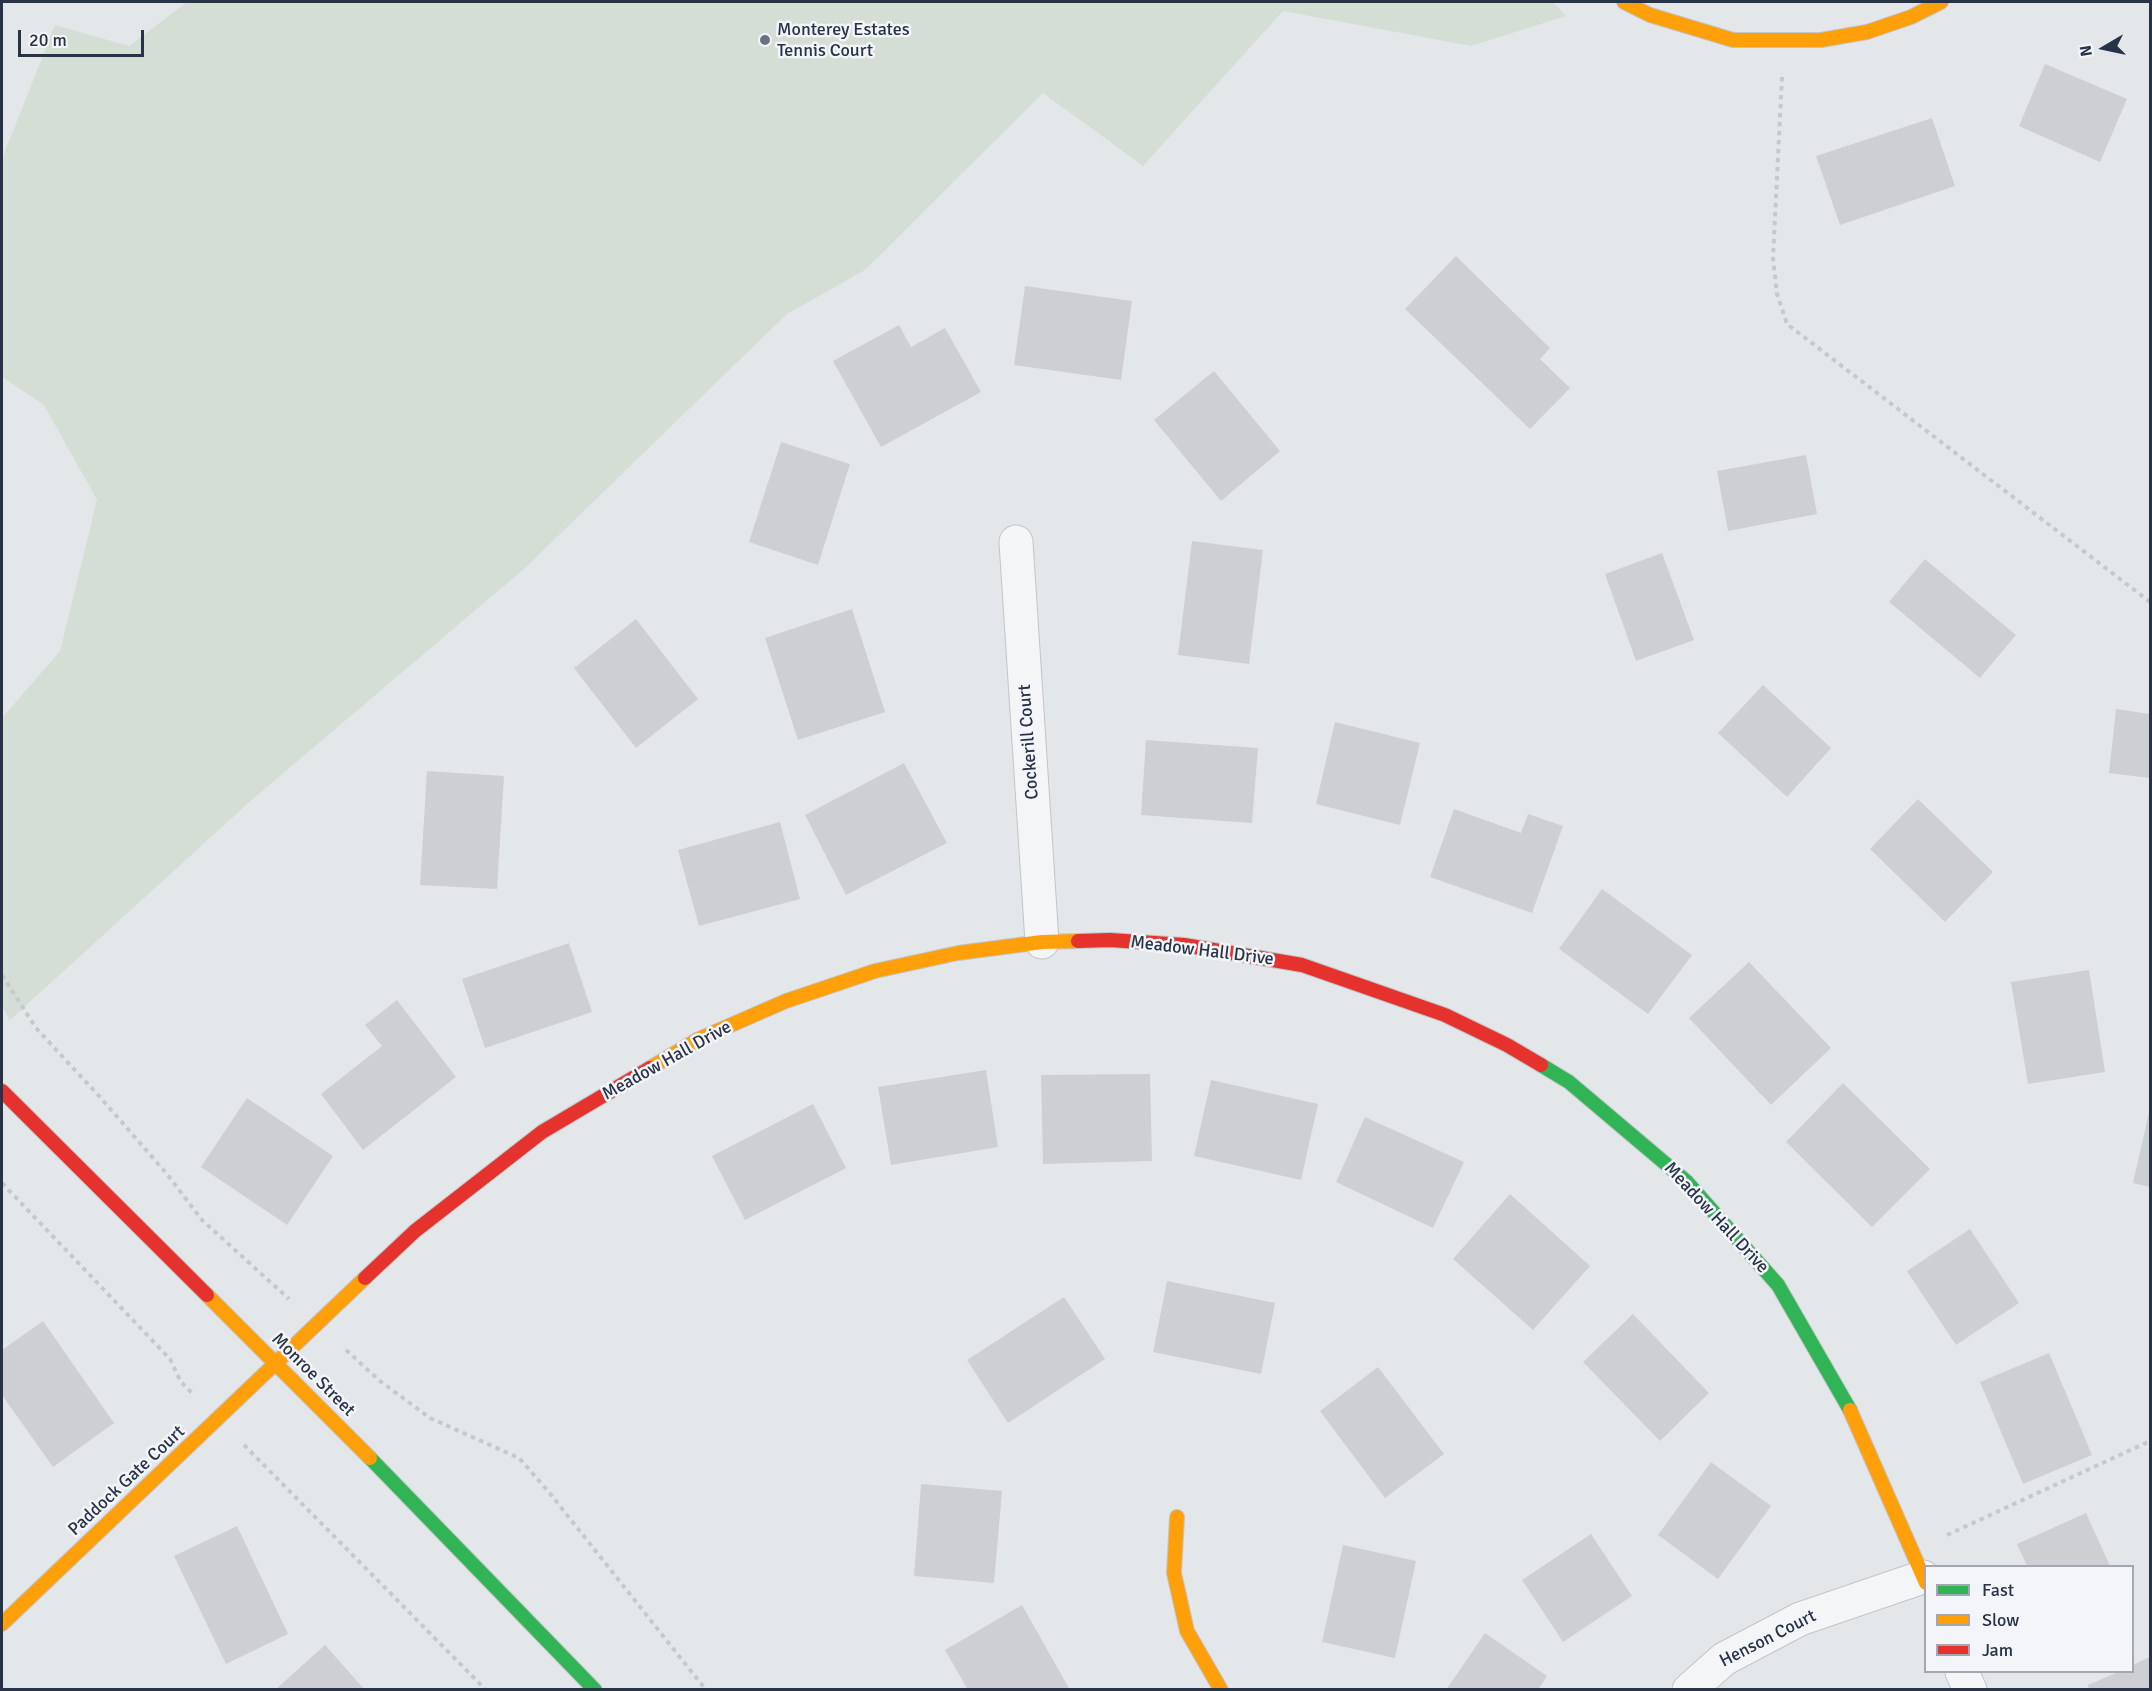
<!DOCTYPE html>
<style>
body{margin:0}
#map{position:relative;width:2152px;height:1691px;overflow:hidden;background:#e4e7ea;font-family:Signika,sans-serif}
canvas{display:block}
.frame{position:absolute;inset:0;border:3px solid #283347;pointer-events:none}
.legend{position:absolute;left:1924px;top:1565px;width:210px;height:108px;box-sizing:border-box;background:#f3f5f9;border:2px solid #a2a7b2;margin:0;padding:8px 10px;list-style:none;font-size:18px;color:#283347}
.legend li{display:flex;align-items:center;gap:12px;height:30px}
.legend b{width:30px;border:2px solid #a2a7b2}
.north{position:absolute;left:2074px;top:18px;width:60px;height:60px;-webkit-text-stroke:4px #f3f5f9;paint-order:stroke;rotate:261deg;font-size:16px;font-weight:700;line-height:24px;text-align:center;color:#283347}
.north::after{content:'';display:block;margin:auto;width:21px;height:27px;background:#283347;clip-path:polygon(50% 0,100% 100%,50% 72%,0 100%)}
.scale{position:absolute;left:18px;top:30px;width:126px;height:27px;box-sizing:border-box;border:3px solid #283347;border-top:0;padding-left:8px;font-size:18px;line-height:21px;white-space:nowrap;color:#283347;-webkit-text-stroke:4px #f3f5f9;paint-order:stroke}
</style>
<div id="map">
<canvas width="2152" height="1691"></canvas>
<div class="frame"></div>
<ul class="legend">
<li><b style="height:8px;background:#30b455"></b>Fast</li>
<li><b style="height:8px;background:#ff9f0a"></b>Slow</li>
<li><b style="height:8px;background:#e5322d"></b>Jam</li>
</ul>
<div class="north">N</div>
<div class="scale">20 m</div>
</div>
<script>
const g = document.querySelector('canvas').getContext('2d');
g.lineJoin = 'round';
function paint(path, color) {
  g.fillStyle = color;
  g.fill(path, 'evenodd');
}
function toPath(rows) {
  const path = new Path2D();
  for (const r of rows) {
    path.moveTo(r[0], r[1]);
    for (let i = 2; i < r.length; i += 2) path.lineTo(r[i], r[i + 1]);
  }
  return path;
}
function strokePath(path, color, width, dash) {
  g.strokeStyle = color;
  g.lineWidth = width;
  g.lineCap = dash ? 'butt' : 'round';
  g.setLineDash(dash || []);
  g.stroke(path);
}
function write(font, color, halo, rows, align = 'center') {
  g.font = font + ' Signika,sans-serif';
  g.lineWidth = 5;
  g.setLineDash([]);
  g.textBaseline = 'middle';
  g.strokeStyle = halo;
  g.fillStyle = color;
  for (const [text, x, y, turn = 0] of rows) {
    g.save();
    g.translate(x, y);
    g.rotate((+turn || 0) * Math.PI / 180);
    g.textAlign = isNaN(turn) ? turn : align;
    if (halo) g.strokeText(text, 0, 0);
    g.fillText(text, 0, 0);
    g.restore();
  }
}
paint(toPath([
 [187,2,1553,2,1566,16,1471,46,1283,11,1143,166,1043,93,865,270,787,314,524,569,254,798,10,1020,2,1006,2,718,60,651,97,500,44,405,2,377,2,159,55,25,129,46]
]), '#d5ded5');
paint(toPath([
 [2045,64,2127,99,2100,162,2019,126],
 [1932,118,1955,186,1840,225,1816,156],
 [1456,256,1550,348,1540,359,1570,388,1530,429,1405,309],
 [1025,286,1132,301,1121,380,1014,365],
 [899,325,911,347,945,328,981,392,881,447,833,361],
 [1214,371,1280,451,1221,501,1154,420],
 [781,442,850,464,818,565,749,542],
 [1806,455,1817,514,1728,531,1717,471],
 [1192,541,1263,550,1249,664,1178,655],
 [1662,553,1694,640,1636,661,1605,574],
 [1925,559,2016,635,1980,678,1889,602],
 [852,609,885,712,798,740,765,638],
 [636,619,698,699,636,748,574,668],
 [1763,685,1831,748,1787,797,1718,733],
 [2116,709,2150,714,2150,778,2109,773],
 [1335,722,1420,743,1400,825,1316,804],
 [1146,740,1258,748,1252,823,1141,815],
 [904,763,947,843,846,895,805,815],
 [427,771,504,776,497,889,420,885],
 [1918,799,1993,872,1945,922,1870,849],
 [1454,809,1521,833,1528,814,1563,826,1532,913,1430,877],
 [780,822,800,899,699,926,678,850],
 [1602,889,1692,955,1648,1014,1559,949],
 [569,943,592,1012,485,1048,462,979],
 [1749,962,1831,1048,1771,1105,1689,1018],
 [2089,970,2105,1072,2028,1084,2011,982],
 [397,1000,456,1077,363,1150,321,1094,382,1046,365,1025],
 [986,1070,998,1147,891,1165,878,1087],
 [1150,1074,1152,1161,1043,1164,1041,1075],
 [1211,1080,1318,1104,1301,1180,1194,1156],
 [1843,1083,1930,1169,1872,1227,1786,1142],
 [247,1098,333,1156,287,1225,201,1167],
 [813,1104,846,1168,745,1220,712,1156],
 [2150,1108,2150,1187,2133,1183],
 [1365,1117,1464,1162,1433,1228,1336,1182],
 [1510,1194,1590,1266,1533,1330,1453,1259],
 [1970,1229,2019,1303,1956,1345,1907,1271],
 [1167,1281,1275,1303,1261,1374,1153,1352],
 [1064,1297,1105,1359,1008,1423,967,1360],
 [1633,1314,1709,1393,1660,1441,1583,1362],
 [43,1321,114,1423,53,1467,2,1395,2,1350],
 [2049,1353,2092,1455,2023,1484,1980,1382],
 [1378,1367,1444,1454,1385,1498,1320,1411],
 [1711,1462,1771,1506,1718,1579,1658,1535],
 [921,1484,1002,1491,994,1583,914,1576],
 [2086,1513,2110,1566,2027,1566,2017,1544],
 [237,1526,288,1634,226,1664,174,1556],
 [1591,1534,1632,1596,1563,1642,1522,1580],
 [1343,1545,1416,1561,1395,1658,1322,1642],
 [1022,1605,1070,1690,968,1690,945,1650],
 [1485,1633,1547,1676,1538,1690,1446,1690],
 [325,1645,365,1690,275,1690],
 [2150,1657,2150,1690,2089,1690,2088,1685,2118,1672,2132,1672,2132,1665]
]), '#cdcfd3');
const street = toPath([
 [1016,542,1042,942],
 [1962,1672,1970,1690],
 [1689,1690,1724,1659,1800,1619,1923,1577]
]);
const fast = toPath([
 [1541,1065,1569,1082,1686,1181,1778,1285,1850,1410],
 [370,1458,595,1690]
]);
const slow = toPath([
 [1624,2,1650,15,1733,40,1821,40,1867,32,1911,17,1941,2],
 [650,1068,699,1039,786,1001,875,971,958,953,1042,942,1078,941],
 [207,1295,370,1458],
 [1850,1410,1926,1583],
 [1177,1517,1174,1573,1187,1631,1221,1690],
 [2,1624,365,1278]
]);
const jam = toPath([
 [1078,941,1110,940,1184,945,1302,965,1445,1015,1507,1045,1541,1065],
 [2,1091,207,1295],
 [365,1278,415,1231,542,1132,650,1068]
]);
strokePath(street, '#c2c5c8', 35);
strokePath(fast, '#c2c5c8', 16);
strokePath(slow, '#c2c5c8', 16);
strokePath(jam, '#c2c5c8', 16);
strokePath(toPath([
 [1782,77,1773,258,1777,294,1787,324,2150,602],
 [2,975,36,1028,99,1096,167,1174,202,1220,289,1299],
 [2,1183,170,1359,181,1382,192,1393],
 [346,1350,380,1381,430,1418,519,1458,548,1491,706,1690],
 [244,1445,486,1690],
 [1947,1535,2150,1441]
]), '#c5c8cd', 4, [4.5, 4.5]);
strokePath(street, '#f4f5f7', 33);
strokePath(fast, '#30b455', 14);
strokePath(slow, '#ff9f0a', 14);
strokePath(jam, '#e5322d', 14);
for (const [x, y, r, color] of [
 [765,40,6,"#6a7280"]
]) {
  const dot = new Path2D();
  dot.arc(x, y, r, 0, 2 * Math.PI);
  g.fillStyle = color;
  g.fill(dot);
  strokePath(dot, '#f3f5f9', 2);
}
write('18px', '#283347', '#f3f5f9', [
 ["Monterey Estates",777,30],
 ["Tennis Court",777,51]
], 'left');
write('18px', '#283347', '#f3f5f9', [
 ["Cockerill Court",1029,742,-94],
 ["Meadow Hall Drive",1202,951,7],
 ["Meadow Hall Drive",667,1061,-29],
 ["Meadow Hall Drive",1716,1218,47],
 ["Monroe Street",313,1375,45],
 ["Paddock Gate Court",127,1481,-43],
 ["Henson Court",1768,1639,-27]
]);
</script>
